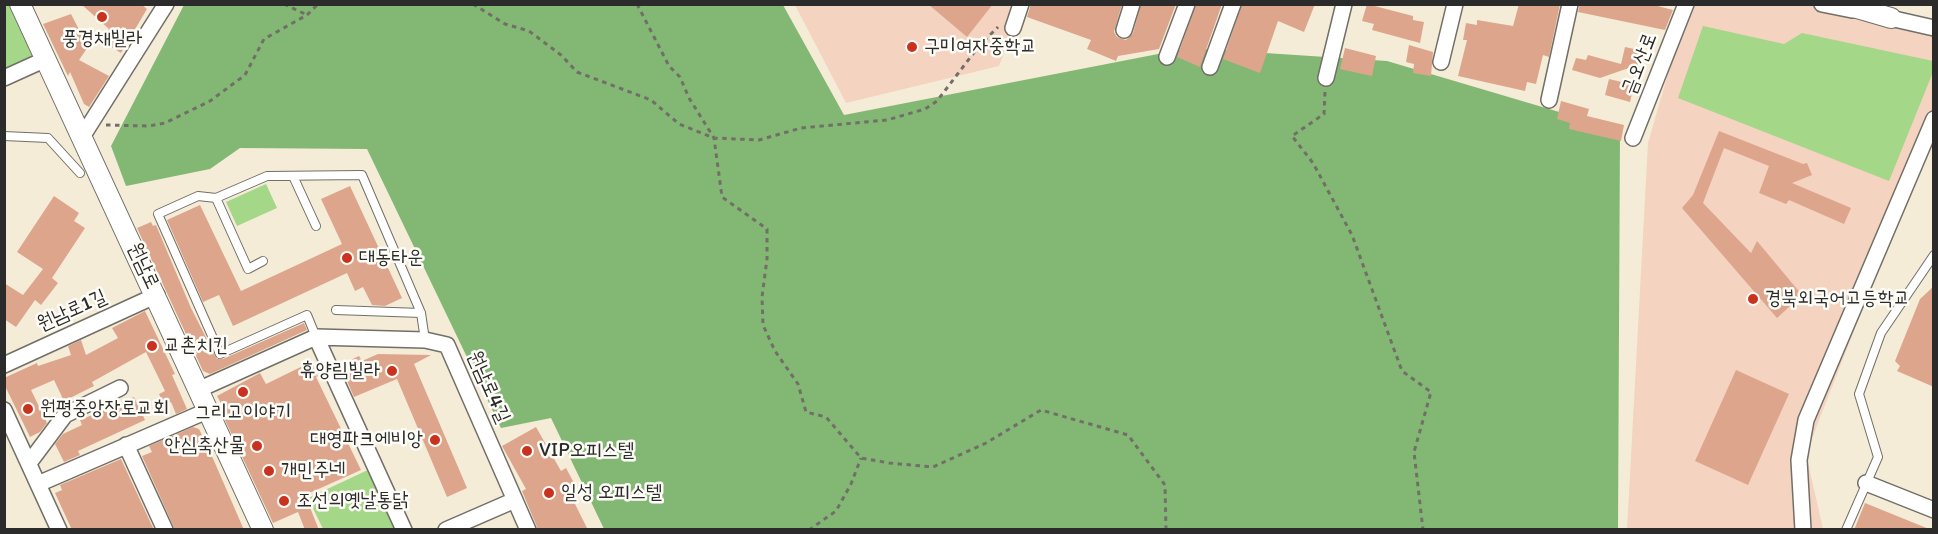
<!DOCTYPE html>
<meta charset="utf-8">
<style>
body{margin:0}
#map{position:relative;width:1938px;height:534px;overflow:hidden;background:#f4ecd7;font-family:Itim,sans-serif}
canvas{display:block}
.frame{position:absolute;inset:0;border:6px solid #2b2b2b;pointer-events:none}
</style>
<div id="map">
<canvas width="1938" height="534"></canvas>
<div class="frame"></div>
</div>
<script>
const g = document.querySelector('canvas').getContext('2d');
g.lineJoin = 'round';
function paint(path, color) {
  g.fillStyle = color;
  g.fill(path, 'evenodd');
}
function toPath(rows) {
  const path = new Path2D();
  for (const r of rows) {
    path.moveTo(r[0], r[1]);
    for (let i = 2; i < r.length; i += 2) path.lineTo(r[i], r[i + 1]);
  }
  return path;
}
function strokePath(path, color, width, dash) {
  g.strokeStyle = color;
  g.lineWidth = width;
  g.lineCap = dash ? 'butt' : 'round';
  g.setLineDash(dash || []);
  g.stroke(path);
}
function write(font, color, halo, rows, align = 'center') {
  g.font = font + ' Itim,"Poor Story",sans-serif';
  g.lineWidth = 5;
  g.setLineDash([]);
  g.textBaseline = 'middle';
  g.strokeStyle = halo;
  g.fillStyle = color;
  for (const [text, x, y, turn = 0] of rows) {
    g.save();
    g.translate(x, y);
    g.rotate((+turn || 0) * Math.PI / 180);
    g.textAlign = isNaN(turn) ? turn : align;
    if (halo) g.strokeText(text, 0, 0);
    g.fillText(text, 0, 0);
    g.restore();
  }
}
paint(toPath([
 [795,5,1023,5,999,66,846,103],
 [1688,5,1814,5,1933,28,1933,127,1806,454,1823,529,1627,530,1648,143]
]), '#f4d3c0');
paint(toPath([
 [4,5,20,5,46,59,4,78],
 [1703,26,1784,44,1802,33,1933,61,1933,72,1889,181,1678,98],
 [266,184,277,208,237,226,226,202],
 [370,469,398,529,323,529,308,498]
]), '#a4d787');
paint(toPath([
 [184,5,783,5,844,115,1189,48,1387,61,1620,130,1618,529,604,529,551,418,501,428,367,149,240,148,210,169,126,186,111,146]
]), '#83b874');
paint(toPath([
 [81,4,141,4,147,9,121,53,102,41,109,29],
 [928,4,993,4,967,37],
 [1031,4,1122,4,1114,32,1117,37,1126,40,1133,33,1141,4,1176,4,1159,49,1118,56,1116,61,1087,49,1091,40,1027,17],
 [1196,4,1222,4,1200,67,1177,57],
 [1242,4,1315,4,1304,32,1278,21,1260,73,1223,59],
 [1367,4,1413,16,1413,20,1424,22,1420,43,1372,30,1374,24,1362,21],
 [1519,4,1560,4,1549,57,1543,55,1536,84,1527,82,1525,91,1458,76,1467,40,1463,40,1466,23,1477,25,1477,20,1513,26],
 [1580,4,1650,4,1673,10,1665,30,1578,12],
 [71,14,88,47,79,60,109,76,89,107,84,104,70,72,68,76,43,24],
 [1409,45,1433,52,1431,76,1413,73,1414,64,1406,62],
 [1625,47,1648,52,1646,62,1600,78,1572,70,1576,58,1586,60,1588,55,1621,64],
 [1345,48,1376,56,1372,76,1340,69],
 [1609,79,1634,85,1630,102,1605,95],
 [1561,101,1589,109,1587,116,1624,125,1621,141,1569,129,1570,123,1557,119],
 [1719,131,1803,164,1807,163,1812,175,1792,183,1851,208,1844,224,1789,200,1786,204,1759,193,1769,166,1724,148,1703,203,1751,253,1757,241,1802,295,1777,318,1682,208,1693,195],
 [350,186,402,298,385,306,372,305,363,287,355,291,347,273,233,326,219,295,203,302,167,220,200,205,241,291,342,244,321,199],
 [54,196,79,213,74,221,85,228,52,278,58,283,41,305,35,300,16,327,4,319,4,283,23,295,43,269,17,252],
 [151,222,153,226,156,225,191,308,217,359,223,359,304,323,307,330,210,374,203,371,137,228],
 [1934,286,1934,387,1897,371,1900,366,1895,361,1920,299],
 [145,311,175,374,172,375,187,409,176,414,171,402,164,405,159,394,165,391,146,352,92,382,94,386,64,401,54,380,31,390,47,423,40,432,30,437,4,384,4,378,37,363,38,366,71,355,68,346,81,340,86,355,118,338,112,328],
 [378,354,431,355,414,364,467,488,447,497,397,379,354,397,340,365,359,356,362,361],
 [311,362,318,376,316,377,361,470,305,495,319,530,305,530,298,512,273,523,225,420,229,418,217,396,260,373,266,384],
 [1736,370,1789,394,1748,485,1695,461],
 [134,397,145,420,78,451,80,455,64,462,55,444,63,434,82,425,80,420],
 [193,427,199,429,208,447,244,530,175,530,142,456,152,452,149,446],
 [536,427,561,471,566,468,580,494,572,498,588,530,538,530,537,527,522,491,526,489,502,446],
 [121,459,154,530,72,530,55,493,62,490,60,485],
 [1865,503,1929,529,1929,530,1854,530]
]), '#dea58d');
const service = toPath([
 [4,136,48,138,80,173],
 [293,176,316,226],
 [216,198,248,269,263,261],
 [336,310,421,313],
 [316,337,307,315,220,354,158,214,198,196,216,198,267,176,362,175,421,313,425,340],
 [1846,530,1878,457,1859,394,1881,333,1934,255]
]);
const minor = toPath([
 [1822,4,1852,10],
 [1881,16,1934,28],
 [1013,28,1021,4],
 [1124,30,1132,4],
 [1167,57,1187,4],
 [1441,62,1455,4],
 [1210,67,1233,4],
 [4,78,46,59],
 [1326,78,1344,4],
 [1549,100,1570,4],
 [82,137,166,4],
 [1633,138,1686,4],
 [316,337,404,530],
 [4,365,157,295],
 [200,389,316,337,425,340,447,345,528,530],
 [4,410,59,530],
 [126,445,165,530],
 [29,463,65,415,120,388],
 [1866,483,1934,510],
 [38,484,209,410],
 [446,530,515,500],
 [1803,530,1799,460,1806,420,1934,119]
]);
const tertiary = toPath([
 [20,4,263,530],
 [1843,4,1891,18]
]);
strokePath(service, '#716f67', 10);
strokePath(minor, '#716f67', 18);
strokePath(tertiary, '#716f67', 22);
strokePath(toPath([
 [284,4,307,15],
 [473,4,505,24,529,31,561,55,577,72,651,100,679,124,714,138,759,140,801,128,887,120,925,109,937,101,979,46,998,27],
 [637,4,669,66,680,77,689,98,714,138,722,197,767,229,767,259,762,297,763,325,775,351,798,384,806,412,826,417,861,458,889,463,933,467,986,443,1041,410,1128,435,1165,485,1166,530],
 [1325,92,1324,114,1292,136,1313,163,1352,235,1402,371,1431,392,1414,452,1423,530],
 [106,125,149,126,165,123,210,101,245,75,264,39,307,15,318,4],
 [809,530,836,511,851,484,861,458]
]), '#716f67', 3, [4.5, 4.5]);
strokePath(service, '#fff', 8);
strokePath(minor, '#fff', 15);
strokePath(tertiary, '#fff', 20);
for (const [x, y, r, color] of [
 [102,17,6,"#c8321e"],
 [912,47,6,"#c8321e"],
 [347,258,6,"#c8321e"],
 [1753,299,6,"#c8321e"],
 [152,346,6,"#c8321e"],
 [392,371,6,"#c8321e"],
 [243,392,6,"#c8321e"],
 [28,409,6,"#c8321e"],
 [435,440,6,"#c8321e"],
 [257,446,6,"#c8321e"],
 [527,451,6,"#c8321e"],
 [269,471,6,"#c8321e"],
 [549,493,6,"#c8321e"],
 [284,501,6,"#c8321e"]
]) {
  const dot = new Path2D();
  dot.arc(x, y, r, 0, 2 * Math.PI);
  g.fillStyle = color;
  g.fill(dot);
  strokePath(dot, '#fdfcf7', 2);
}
write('20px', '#2b2b2b', '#fdfcf7', [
 ["풍경채빌라",102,39,"center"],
 ["구미여자중학교",924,47],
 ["대동타운",359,258],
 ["경북외국어고등학교",1765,299],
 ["교촌치킨",164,346],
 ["휴양림빌라",380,371,"right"],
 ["원평중앙장로교회",40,409],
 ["그리고이야기",243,413,"center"],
 ["대영파크에비앙",423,440,"right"],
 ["안심축산물",245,446,"right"],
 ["VIP오피스텔",539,451],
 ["개민주네",281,471],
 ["일성 오피스텔",561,493],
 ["조선의옛날통닭",296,501]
], 'left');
write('20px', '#2b2b2b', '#fdfcf7', [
 ["금오산로",1640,64,-69],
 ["원남로",143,266,65],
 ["원남로1길",72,311,-24],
 ["원남로4길",488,387,66]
]);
</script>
